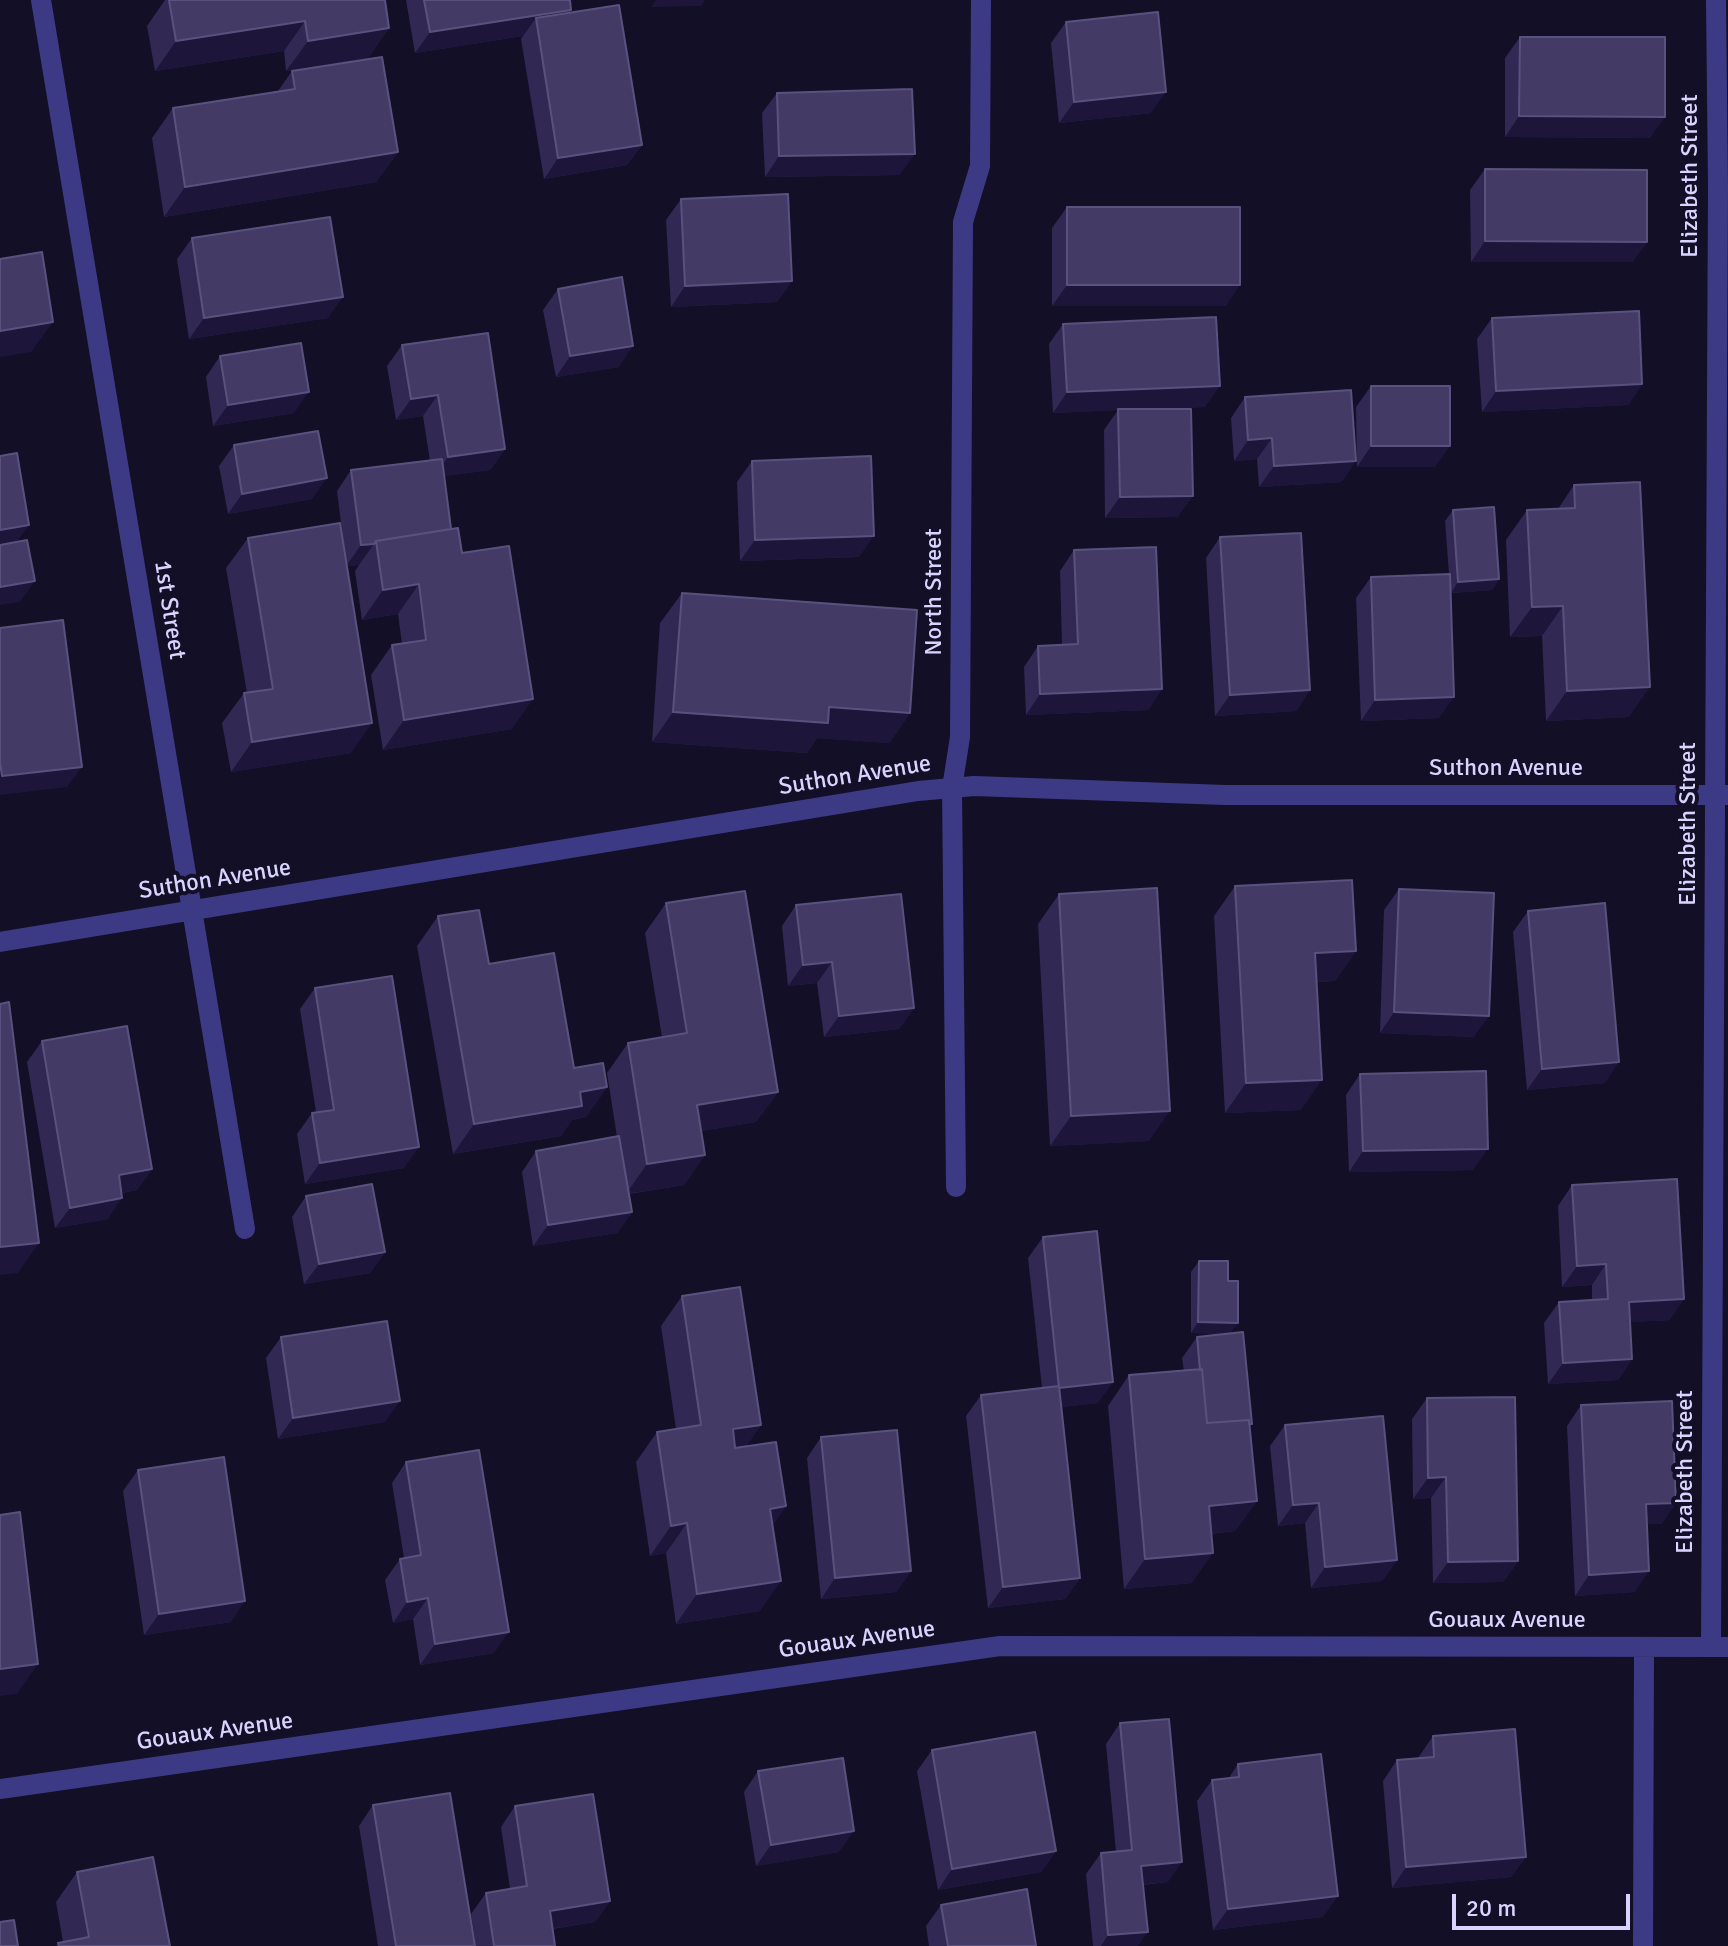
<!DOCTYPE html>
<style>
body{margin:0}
#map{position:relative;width:1728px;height:1946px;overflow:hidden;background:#130f26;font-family:Signika,sans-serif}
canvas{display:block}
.scale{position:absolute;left:1452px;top:1894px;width:178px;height:36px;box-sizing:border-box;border:4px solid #d9d4ff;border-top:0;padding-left:10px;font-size:24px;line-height:28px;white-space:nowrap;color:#d9d4ff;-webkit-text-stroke:6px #130f26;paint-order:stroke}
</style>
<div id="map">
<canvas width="1728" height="1946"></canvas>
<div class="scale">20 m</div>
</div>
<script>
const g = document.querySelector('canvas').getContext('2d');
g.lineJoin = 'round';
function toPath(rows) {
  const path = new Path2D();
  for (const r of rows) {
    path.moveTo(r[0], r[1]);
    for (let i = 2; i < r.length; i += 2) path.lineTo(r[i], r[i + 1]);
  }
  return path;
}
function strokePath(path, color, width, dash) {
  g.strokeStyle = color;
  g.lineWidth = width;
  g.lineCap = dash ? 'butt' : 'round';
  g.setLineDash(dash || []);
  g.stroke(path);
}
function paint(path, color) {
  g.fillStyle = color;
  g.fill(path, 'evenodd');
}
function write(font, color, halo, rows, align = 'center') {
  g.font = font + ' Signika,sans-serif';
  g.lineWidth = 8;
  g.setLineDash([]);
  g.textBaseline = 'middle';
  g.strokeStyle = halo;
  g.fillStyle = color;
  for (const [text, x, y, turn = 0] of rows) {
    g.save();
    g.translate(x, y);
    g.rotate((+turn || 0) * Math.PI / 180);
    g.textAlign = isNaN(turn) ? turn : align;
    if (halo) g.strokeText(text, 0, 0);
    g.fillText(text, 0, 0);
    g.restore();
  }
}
strokePath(toPath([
 [41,0,245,1229],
 [0,942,918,791,974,786,1225,795,1728,795],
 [956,1187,952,788,960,737,963,222,980,166,981,0],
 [1711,1647,1718,187,1716,0],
 [0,1789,1000,1646,1728,1647],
 [1643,1946,1644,1647]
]), '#3d3a85', 20);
paint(toPath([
 [165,0,385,0,389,28,368,58,286,71,284,51,155,71,147,26],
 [406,0,570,0,569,13,642,145,627,165,544,179,521,39,523,36,415,53],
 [1066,22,1151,113,1059,123,1051,43],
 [1520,37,1650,138,1505,137,1505,58],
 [292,71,398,152,376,182,164,217,152,138,173,108,278,91],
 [777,93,900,175,765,177,762,113],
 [1485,169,1647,242,1632,262,1471,262,1470,190],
 [681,199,792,281,777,302,671,307,666,220],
 [1067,207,1226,306,1052,306,1052,228],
 [192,238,328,318,189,339,177,259],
 [558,289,619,367,556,377,543,310],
 [1492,318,1642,384,1628,405,1482,412,1477,339],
 [1063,324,1205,407,1145,409,1178,517,1105,518,1104,430,1118,410,1053,413,1049,344],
 [402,345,505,449,490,470,444,476,451,529,462,553,512,729,383,750,371,675,392,645,402,644,398,614,362,620,355,571,359,565,347,566,351,753,231,772,222,723,244,693,247,693,226,568,248,538,345,555,337,491,351,470,430,461,423,416,396,420,387,366],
 [220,356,294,413,213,426,206,377],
 [1371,386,1435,467,1357,467,1356,407],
 [1245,397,1342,482,1259,487,1257,459,1234,461,1231,418],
 [234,445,312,499,228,514,219,466],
 [752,461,859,557,740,561,737,482],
 [1574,485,1629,717,1546,721,1542,636,1510,637,1506,540,1527,510,1558,509],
 [1453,510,1499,579,1492,590,1451,593,1439,718,1361,721,1356,598,1371,577,1449,574,1445,521],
 [1220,537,1310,690,1296,711,1215,716,1206,558],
 [1074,550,1162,689,1148,710,1026,715,1024,667,1038,646,1062,645,1060,571],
 [682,593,910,713,889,743,817,738,807,753,652,742,660,623],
 [1235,886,1356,951,1335,981,1317,982,1301,1110,1225,1113,1214,916],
 [1399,889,1474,1037,1380,1033,1384,910],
 [1059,894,1149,1141,1050,1146,1038,924],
 [666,903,778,1092,756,1122,701,1131,705,1155,684,1185,629,1194,632,1212,617,1233,533,1246,522,1172,536,1151,617,1137,607,1073,628,1043,662,1037,645,933],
 [796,905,914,1008,899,1029,824,1037,817,983,788,986,782,926],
 [1528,911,1605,1083,1527,1090,1513,932],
 [438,916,489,964,574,1068,607,1087,586,1117,572,1120,561,1136,453,1154,417,946],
 [315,988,404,1168,305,1184,297,1134,312,1113,316,1112,300,1009],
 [42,1041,152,1169,137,1190,122,1193,108,1219,55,1228,27,1062],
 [1360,1074,1473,1170,1349,1172,1346,1095],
 [1572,1185,1670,1320,1630,1322,1632,1359,1618,1380,1548,1384,1544,1323,1559,1302,1592,1300,1592,1285,1562,1287,1558,1206],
 [306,1196,385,1252,370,1273,304,1284,292,1217],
 [1043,1237,1098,1403,1061,1407,1080,1578,1065,1599,988,1608,966,1416,981,1395,1042,1388,1028,1258],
 [1199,1261,1228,1281,1231,1333,1252,1424,1250,1427,1257,1501,1235,1531,1211,1534,1192,1583,1124,1589,1108,1406,1129,1375,1184,1371,1182,1358,1197,1337,1228,1334,1191,1333,1191,1272],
 [682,1296,761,1425,746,1446,786,1506,772,1526,760,1611,676,1624,666,1553,650,1556,636,1462,657,1432,676,1429,661,1326],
 [281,1337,385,1422,278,1439,266,1358],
 [1427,1398,1518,1561,1503,1582,1433,1583,1431,1498,1413,1499,1412,1419],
 [1581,1405,1662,1524,1647,1524,1635,1592,1575,1596,1567,1426],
 [1285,1425,1397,1560,1382,1581,1311,1588,1305,1523,1278,1526,1270,1446],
 [821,1437,911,1571,896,1592,821,1599,807,1458],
 [406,1462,494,1653,420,1665,413,1619,393,1623,385,1580,400,1559,404,1558,392,1483],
 [138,1470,231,1622,144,1635,123,1491],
 [1120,1723,1168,1882,1143,1885,1138,1946,1093,1946,1086,1874,1101,1853,1116,1852,1106,1744],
 [1433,1736,1526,1857,1511,1877,1392,1888,1383,1781,1397,1760,1418,1758],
 [932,1750,1056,1851,1041,1872,938,1890,917,1771],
 [1238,1764,1323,1917,1213,1930,1197,1801,1212,1780,1228,1779],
 [758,1771,839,1852,756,1866,744,1792],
 [373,1805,475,1946,378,1946,359,1826],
 [515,1806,610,1901,595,1922,552,1929,555,1946,476,1946,471,1914,486,1893,510,1889,501,1827],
 [77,1872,170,1946,56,1946,58,1943,63,1942,56,1902],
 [941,1905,1036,1946,929,1946,926,1926]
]), '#312854');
paint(toPath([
 [656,0,705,0,701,6,651,7],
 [571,10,556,31,536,18,523,36,415,53,430,32],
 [305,21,284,51,155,71,176,41],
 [389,28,368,58,286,71,308,41],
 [1166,92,1151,113,1059,123,1074,102],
 [1519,116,1665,117,1650,138,1505,137],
 [642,145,627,165,544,179,558,158],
 [398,152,376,182,164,217,185,187],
 [915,154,900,175,765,177,779,156],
 [1485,241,1647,242,1632,262,1471,262],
 [792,281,777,302,671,307,685,286],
 [1067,285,1240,285,1226,306,1052,306],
 [343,297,328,318,189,339,204,318],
 [53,322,31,352,0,357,0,331],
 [633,346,619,367,556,377,570,356],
 [1642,384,1628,405,1482,412,1496,391],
 [1220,386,1205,407,1053,413,1067,392],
 [309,392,294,413,213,426,228,405],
 [438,395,423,416,396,420,411,399],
 [1272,438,1257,459,1234,461,1248,440],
 [1371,446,1450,446,1435,467,1357,467],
 [505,449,490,470,433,478,448,457],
 [1356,461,1342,482,1259,487,1274,466],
 [327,478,312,499,228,514,242,494],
 [1193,496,1178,517,1105,518,1120,497],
 [29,525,14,546,0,549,0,530],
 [874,536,859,557,740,561,755,540],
 [374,544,359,565,346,566,361,545],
 [1499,579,1492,590,1451,593,1458,582],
 [35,581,20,602,0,605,0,587],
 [419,584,398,614,362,620,383,590],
 [1563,606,1542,636,1510,637,1532,607],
 [1650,687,1629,717,1546,721,1567,691],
 [1162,689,1148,710,1026,715,1040,694],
 [1310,690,1296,711,1215,716,1230,695],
 [1454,697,1439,718,1361,721,1375,700],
 [533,699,512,729,383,750,404,720],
 [829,707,910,713,889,743,817,738,807,753,652,742,673,712],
 [372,723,351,753,231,772,252,742],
 [82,767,67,787,0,795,0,778,2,776],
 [1356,951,1335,981,1294,983,1315,953],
 [832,962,817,983,788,986,803,965],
 [914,1008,899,1029,824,1037,839,1016],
 [1394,1012,1489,1016,1474,1037,1380,1033],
 [1619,1062,1605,1083,1527,1090,1542,1069],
 [1322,1080,1301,1110,1225,1113,1246,1083],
 [607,1087,586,1117,572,1120,561,1136,453,1154,474,1124,580,1092],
 [778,1092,756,1122,676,1135,697,1105],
 [1170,1111,1149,1141,1050,1146,1071,1116],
 [419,1147,404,1168,305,1184,320,1163],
 [1488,1149,1473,1170,1349,1172,1363,1151],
 [705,1155,684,1185,626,1194,647,1164],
 [152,1169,137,1190,104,1196,119,1175],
 [122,1198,108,1219,55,1228,70,1208],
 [632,1212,617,1233,533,1246,548,1225],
 [39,1243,18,1273,0,1275,0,1247],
 [385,1252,370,1273,304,1284,319,1264],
 [1606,1264,1592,1285,1562,1287,1577,1266],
 [1684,1299,1670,1320,1615,1323,1629,1302],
 [1198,1322,1238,1323,1230,1334,1191,1333],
 [1632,1359,1618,1380,1548,1384,1563,1363],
 [1113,1382,1098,1403,1045,1409,1059,1388],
 [400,1401,385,1422,278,1439,293,1418],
 [761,1425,740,1456,712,1459,733,1429],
 [1446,1477,1431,1498,1413,1499,1428,1478],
 [1257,1501,1235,1531,1187,1536,1209,1506],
 [1319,1503,1305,1523,1278,1526,1293,1505],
 [1676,1503,1662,1524,1631,1525,1646,1504],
 [786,1506,765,1536,770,1509],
 [687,1523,666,1553,650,1556,671,1526],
 [1213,1553,1192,1583,1124,1589,1145,1559],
 [1397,1560,1382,1581,1311,1588,1325,1567],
 [1518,1561,1503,1582,1433,1583,1448,1562],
 [911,1571,896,1592,821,1599,835,1578],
 [1649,1571,1635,1592,1575,1596,1589,1575],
 [1080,1578,1065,1599,988,1608,1003,1587],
 [781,1581,760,1611,676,1624,697,1594],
 [428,1598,413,1619,393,1623,407,1602],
 [245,1601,231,1622,144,1635,159,1614],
 [509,1632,494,1653,420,1665,435,1644],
 [38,1664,17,1694,0,1696,0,1669],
 [854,1831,839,1852,756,1866,771,1845],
 [1056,1851,1041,1872,938,1890,952,1869],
 [1526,1857,1511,1877,1392,1888,1406,1867],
 [1182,1862,1168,1882,1127,1886,1141,1866],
 [1338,1896,1323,1917,1213,1930,1228,1909],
 [610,1901,595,1922,535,1931,550,1911],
 [1148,1932,1138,1946,1101,1946,1108,1935]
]), '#1d163a');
const building = toPath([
 [169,0,385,0,389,28,308,41,305,21,176,41,169,0],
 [424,0,570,0,571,10,430,32,424,0],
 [619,5,642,145,558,158,536,18,619,5],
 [1158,12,1166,92,1074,102,1066,22,1158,12],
 [1520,37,1665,37,1665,117,1519,116,1520,37],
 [382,57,398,152,185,187,173,108,295,89,292,71,382,57],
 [912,89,915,154,779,156,777,93,912,89],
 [1485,169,1647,170,1647,242,1485,241,1485,169],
 [788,194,792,281,685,286,681,199,788,194],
 [1067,207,1240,207,1240,285,1067,285,1067,207],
 [330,217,343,297,204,318,192,238,330,217],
 [42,252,53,322,0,331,0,259,42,252],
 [622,277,633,346,570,356,558,289,622,277],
 [1639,311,1642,384,1496,391,1492,318,1639,311],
 [1216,317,1220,386,1067,392,1063,324,1216,317],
 [488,333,505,449,448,457,438,395,411,399,402,345,488,333],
 [301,343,309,392,228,405,220,356,301,343],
 [1371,386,1450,386,1450,446,1371,446,1371,386],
 [1351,390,1356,461,1274,466,1272,438,1248,440,1245,397,1351,390],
 [1118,409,1191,409,1193,496,1120,497,1118,409],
 [318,431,327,478,242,494,234,445,318,431],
 [17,453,29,525,0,530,0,456,17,453],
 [871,456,874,536,755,540,752,461,871,456],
 [442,459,451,529,376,541,374,544,361,545,351,470,442,459],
 [1640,482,1650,687,1567,691,1563,606,1532,607,1527,510,1575,508,1574,485,1640,482],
 [1494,507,1499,579,1458,582,1453,510,1494,507],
 [340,523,372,723,252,742,244,693,273,689,248,538,340,523],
 [458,528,462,553,509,546,533,699,404,720,392,645,426,640,419,584,383,590,376,541,458,528],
 [1301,533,1310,690,1230,695,1220,537,1301,533],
 [27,540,35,581,0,587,0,545,27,540],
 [1156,547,1162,689,1040,694,1038,646,1078,644,1074,550,1156,547],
 [1450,574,1454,697,1375,700,1371,577,1450,574],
 [682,593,917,610,910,713,829,707,828,723,673,712,682,593],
 [63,620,82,767,2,776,0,763,0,628,63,620],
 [1352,880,1356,951,1315,953,1322,1080,1246,1083,1235,886,1352,880],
 [1157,888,1170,1111,1071,1116,1059,894,1157,888],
 [1399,889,1494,893,1489,1016,1394,1012,1399,889],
 [745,891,778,1092,697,1105,705,1155,647,1164,628,1043,687,1033,666,903,745,891],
 [901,894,914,1008,839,1016,832,962,803,965,796,905,901,894],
 [1605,903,1619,1062,1542,1069,1528,911,1605,903],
 [479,910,489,964,554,953,574,1068,603,1063,607,1087,580,1092,582,1106,474,1124,438,916,479,910],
 [392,976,419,1147,320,1163,312,1113,334,1110,315,988,392,976],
 [9,1002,39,1243,0,1247,0,1004,9,1002],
 [127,1026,152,1169,119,1175,122,1198,70,1208,42,1041,127,1026],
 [1486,1071,1488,1149,1363,1151,1360,1074,1486,1071],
 [619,1136,632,1212,548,1225,536,1151,619,1136],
 [1677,1179,1684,1299,1629,1302,1632,1359,1563,1363,1559,1302,1608,1299,1606,1264,1577,1266,1572,1185,1677,1179],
 [372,1184,385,1252,319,1264,306,1196,372,1184],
 [1097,1231,1113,1382,1059,1388,1043,1237,1097,1231],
 [1199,1261,1228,1261,1228,1281,1238,1281,1238,1323,1198,1322,1199,1261],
 [740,1287,761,1425,733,1429,735,1448,776,1442,786,1506,770,1509,781,1581,697,1594,687,1523,671,1526,657,1432,701,1425,682,1296,740,1287],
 [387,1321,400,1401,293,1418,281,1337,387,1321],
 [1243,1332,1252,1424,1249,1424,1249,1420,1207,1423,1202,1369,1200,1370,1197,1337,1243,1332],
 [1202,1369,1207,1423,1249,1420,1257,1501,1209,1506,1213,1553,1145,1559,1129,1375,1202,1369],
 [1059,1386,1080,1578,1003,1587,981,1395,1059,1386],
 [1515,1397,1518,1561,1448,1562,1446,1477,1428,1478,1427,1398,1515,1397],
 [1672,1401,1676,1503,1646,1504,1649,1571,1589,1575,1581,1405,1672,1401],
 [1383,1416,1397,1560,1325,1567,1319,1503,1293,1505,1285,1425,1383,1416],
 [897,1430,911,1571,835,1578,821,1437,897,1430],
 [479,1450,509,1632,435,1644,428,1598,407,1602,400,1559,421,1555,406,1462,479,1450],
 [224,1457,245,1601,159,1614,138,1470,224,1457],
 [20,1512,38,1664,0,1669,0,1515,20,1512],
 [1169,1719,1182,1862,1141,1866,1148,1932,1108,1935,1101,1853,1132,1850,1120,1723,1169,1719],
 [1515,1729,1526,1857,1406,1867,1397,1760,1434,1757,1433,1736,1515,1729],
 [1035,1732,1056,1851,952,1869,932,1750,1035,1732],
 [1321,1754,1338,1896,1228,1909,1212,1780,1239,1777,1238,1764,1321,1754],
 [843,1758,854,1831,771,1845,758,1771,843,1758],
 [450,1793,475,1946,396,1946,373,1805,450,1793],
 [593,1794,610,1901,550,1911,555,1946,494,1946,486,1893,527,1886,515,1806,593,1794],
 [153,1857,170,1946,59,1946,58,1943,89,1937,77,1872,153,1857],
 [1027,1889,1036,1946,948,1946,941,1905,1027,1889],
 [14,1920,18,1946,0,1946,0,1922,14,1920]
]);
paint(building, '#433a66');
strokePath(building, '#5a527e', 2);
write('24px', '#d9d4ff', '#130f26', [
 ["Elizabeth Street",1691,176,-90],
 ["North Street",935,592,-90],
 ["1st Street",169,610,81],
 ["Suthon Avenue",1506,769],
 ["Suthon Avenue",855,776,-9],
 ["Elizabeth Street",1689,824,-90],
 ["Suthon Avenue",215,880,-9],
 ["Elizabeth Street",1686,1472,-90],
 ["Gouaux Avenue",1507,1621],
 ["Gouaux Avenue",857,1640,-8],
 ["Gouaux Avenue",215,1732,-8]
]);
</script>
